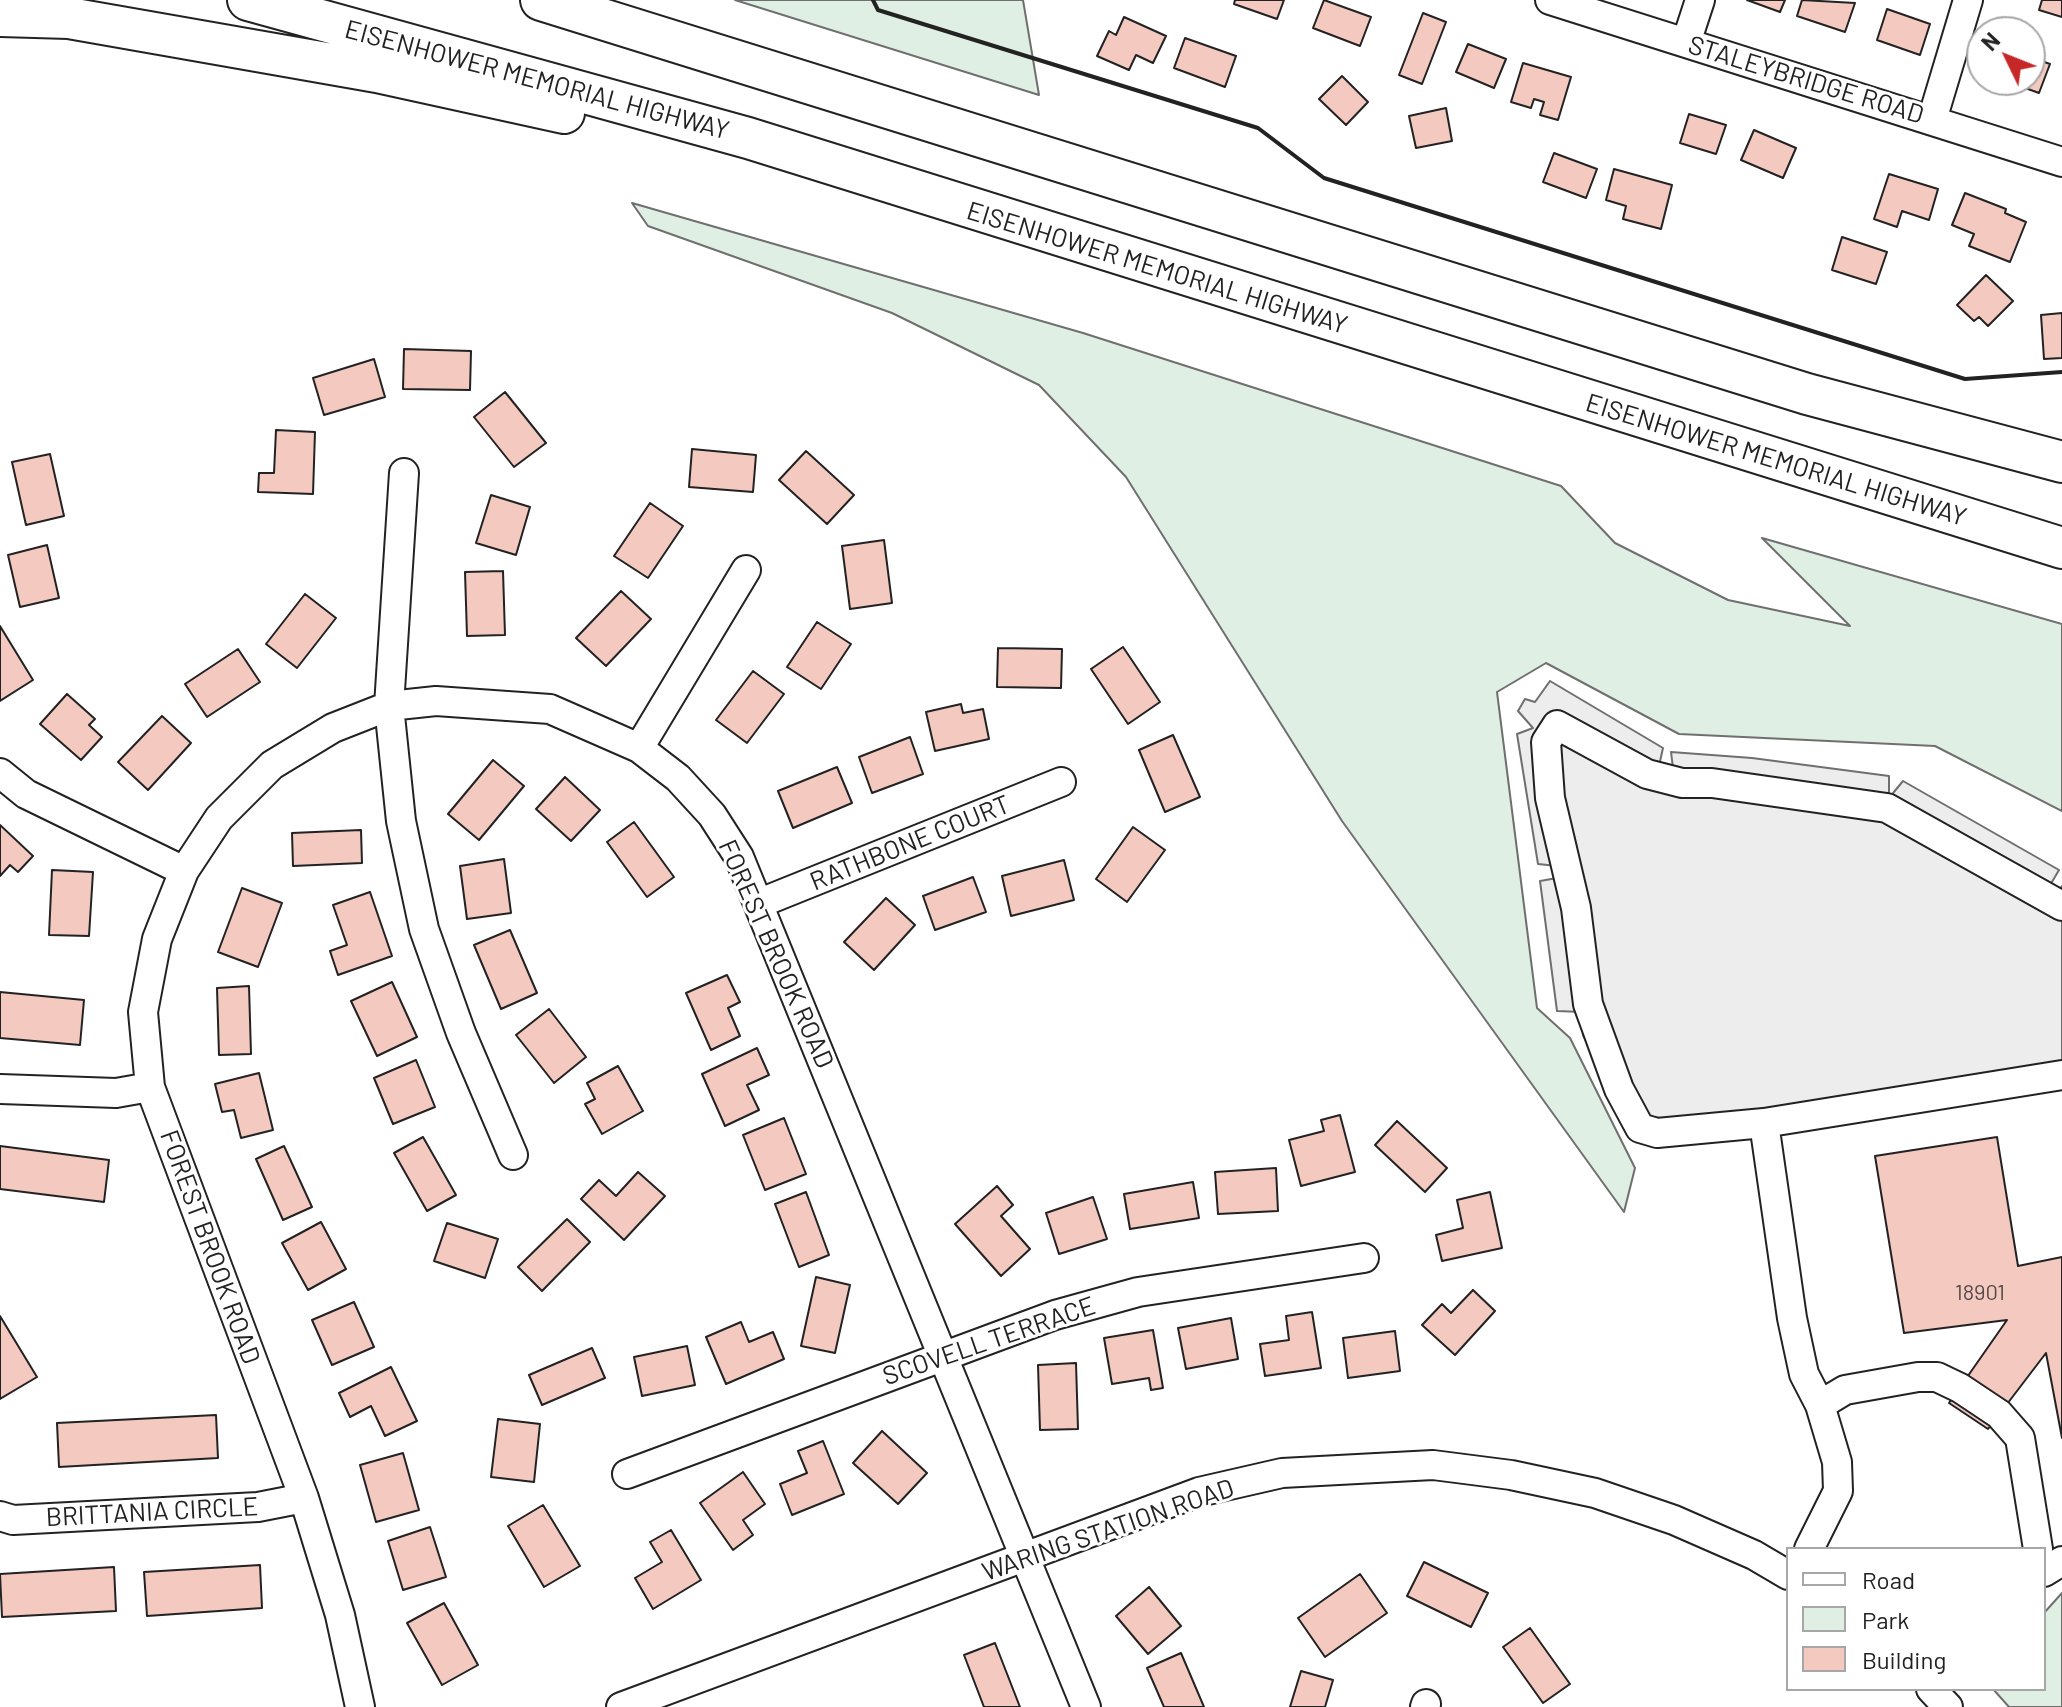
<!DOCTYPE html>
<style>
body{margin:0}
#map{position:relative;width:2062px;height:1707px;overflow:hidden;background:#fff;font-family:Barlow,sans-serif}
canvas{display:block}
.legend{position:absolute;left:1786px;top:1547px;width:260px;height:144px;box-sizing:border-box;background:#fff;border:2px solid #a7a7a7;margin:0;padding:10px 14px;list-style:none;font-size:24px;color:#222}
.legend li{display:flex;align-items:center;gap:16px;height:40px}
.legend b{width:40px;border:2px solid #a7a7a7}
.north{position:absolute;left:1966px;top:16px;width:80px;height:80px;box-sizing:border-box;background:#fff;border:2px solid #a7a7a7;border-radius:50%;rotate:313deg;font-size:22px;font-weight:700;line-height:32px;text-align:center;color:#222}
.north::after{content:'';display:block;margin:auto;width:28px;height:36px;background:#c62828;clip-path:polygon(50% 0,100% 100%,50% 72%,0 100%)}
</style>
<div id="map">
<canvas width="2062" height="1707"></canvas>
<ul class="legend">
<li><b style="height:10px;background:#fff"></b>Road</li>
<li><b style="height:22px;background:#e0efe3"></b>Park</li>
<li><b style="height:22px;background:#f3c9c0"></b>Building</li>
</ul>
<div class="north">N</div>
</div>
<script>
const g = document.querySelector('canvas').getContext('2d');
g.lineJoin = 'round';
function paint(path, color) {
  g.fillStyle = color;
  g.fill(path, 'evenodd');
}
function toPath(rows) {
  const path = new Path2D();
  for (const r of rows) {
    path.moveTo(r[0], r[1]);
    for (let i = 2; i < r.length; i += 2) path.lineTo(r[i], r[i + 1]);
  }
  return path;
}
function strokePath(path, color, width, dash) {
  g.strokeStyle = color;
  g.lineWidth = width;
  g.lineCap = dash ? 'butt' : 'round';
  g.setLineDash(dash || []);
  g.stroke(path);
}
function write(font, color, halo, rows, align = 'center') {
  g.font = font + ' Barlow,sans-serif';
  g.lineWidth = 6;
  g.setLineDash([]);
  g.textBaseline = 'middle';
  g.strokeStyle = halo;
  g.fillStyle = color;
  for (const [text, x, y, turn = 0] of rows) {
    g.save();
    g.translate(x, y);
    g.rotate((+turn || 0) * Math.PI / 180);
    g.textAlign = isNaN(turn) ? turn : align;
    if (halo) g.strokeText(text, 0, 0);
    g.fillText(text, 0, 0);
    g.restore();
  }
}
const green = toPath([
 [735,0,1023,0,1039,95,735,0],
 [632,203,1083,333,1561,486,1615,543,1728,600,1850,626,1762,538,2062,624,2062,811,1935,746,1679,734,1546,663,1497,692,1537,1008,1570,1038,1635,1168,1624,1212,1342,821,1126,477,1039,385,892,313,648,226,632,203],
 [2062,1593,2062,1707,2009,1707,1993,1689,2044,1689,2044,1613,2062,1593]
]);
paint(green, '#e0efe3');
strokePath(green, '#6f6f6f', 2);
const parking = toPath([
 [1550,681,1663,748,1659,766,1673,768,1671,752,1752,758,1889,776,1889,798,1903,781,2059,870,2049,887,2059,890,2062,886,2062,1087,1636,1139,1583,1035,1582,1012,1557,1011,1540,881,1557,878,1557,866,1538,864,1517,734,1533,728,1518,711,1525,699,1535,702,1550,681]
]);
paint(parking, '#ededed');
strokePath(parking, '#6f6f6f', 2);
const building = toPath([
 [1235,0,1284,0,1277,19,1234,4,1235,0],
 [1324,0,1371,17,1360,46,1313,28,1324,0],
 [1747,0,1785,0,1780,12,1747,0],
 [1802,0,1855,3,1845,32,1797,16,1802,0],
 [2042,0,2062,0,2062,17,2039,10,2042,0],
 [1887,9,1930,24,1920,55,1877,40,1887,9],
 [1423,13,1446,22,1422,84,1399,75,1423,13],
 [1124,17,1166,36,1153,63,1136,55,1129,70,1097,56,1109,31,1116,35,1124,17],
 [1185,38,1236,56,1225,87,1174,68,1185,38],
 [1468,44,1506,59,1494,88,1456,72,1468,44],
 [2030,57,2050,64,2039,93,2003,80,2030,80,2030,57],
 [1523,63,1571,77,1558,120,1540,115,1544,102,1534,99,1531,108,1511,102,1523,63],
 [1342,76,1368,102,1346,125,1319,99,1342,76],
 [1446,108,1452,141,1416,148,1409,116,1446,108],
 [1689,114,1726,125,1716,154,1680,143,1689,114],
 [1754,130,1796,148,1783,178,1741,160,1754,130],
 [1554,153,1597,169,1586,198,1543,182,1554,153],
 [1614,169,1672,185,1661,229,1623,219,1626,206,1606,200,1614,169],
 [1889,174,1938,189,1929,220,1902,211,1897,227,1874,219,1889,174],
 [1965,193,2006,209,2005,213,2026,222,2010,262,1969,246,1974,234,1952,225,1965,193],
 [1842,237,1887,252,1876,284,1832,270,1842,237],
 [1986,275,2013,301,1988,326,1979,317,1974,321,1957,305,1986,275],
 [2062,313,2062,358,2044,359,2041,315,2062,313],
 [404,349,471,351,470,390,403,389,404,349],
 [374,359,385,397,324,415,313,378,374,359],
 [505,392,546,443,514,467,474,417,505,392],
 [276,430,315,432,313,494,258,492,259,473,274,473,276,430],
 [692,449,756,455,753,492,689,487,692,449],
 [806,451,854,495,827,524,779,480,806,451],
 [50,454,64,516,26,525,12,462,50,454],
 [491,495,530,507,516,555,476,543,491,495],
 [650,503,683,526,648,578,614,556,650,503],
 [884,540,892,603,850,609,842,546,884,540],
 [47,545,59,598,20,607,8,555,47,545],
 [503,571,505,635,467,636,465,572,503,571],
 [621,591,651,619,606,666,576,638,621,591],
 [305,594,336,618,297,668,266,644,305,594],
 [817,622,851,644,821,689,787,667,817,622],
 [0,626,33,680,0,701,0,626],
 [1123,647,1160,702,1128,724,1091,669,1123,647],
 [998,648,1062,649,1061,688,997,687,998,648],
 [238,649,260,682,207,717,185,684,238,649],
 [753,671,784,694,747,743,716,720,753,671],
 [67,694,95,719,89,725,102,737,81,760,40,724,67,694],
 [961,704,963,713,983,709,989,739,935,751,926,712,961,704],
 [162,716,191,743,148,790,118,762,162,716],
 [1173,735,1200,797,1165,812,1139,750,1173,735],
 [910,737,923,774,872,793,859,757,910,737],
 [493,760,524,786,479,840,448,814,493,760],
 [837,767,852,803,793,828,778,791,837,767],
 [565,777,600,810,571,841,536,809,565,777],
 [634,822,674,877,647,897,607,842,634,822],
 [0,825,33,856,18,872,10,865,0,876,0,825],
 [1133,827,1165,850,1127,902,1096,879,1133,827],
 [361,830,362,863,293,866,292,833,361,830],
 [504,859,511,913,467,919,460,866,504,859],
 [1064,860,1074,900,1011,916,1002,876,1064,860],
 [52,870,93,872,89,936,49,935,52,870],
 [973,877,986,912,935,930,923,896,973,877],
 [242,888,282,903,258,967,218,952,242,888],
 [370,892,392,956,338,975,330,951,347,945,333,905,370,892],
 [886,898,915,925,874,970,844,942,886,898],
 [510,930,537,993,501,1009,474,945,510,930],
 [727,975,740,1002,728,1008,740,1036,711,1050,686,993,727,975],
 [392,982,417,1037,377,1056,351,1001,392,982],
 [249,986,251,1054,219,1055,217,988,249,986],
 [0,992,84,1000,80,1045,0,1038,0,992],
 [549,1009,586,1057,554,1083,516,1035,549,1009],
 [757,1048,769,1075,747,1085,759,1110,725,1126,702,1074,757,1048],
 [416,1060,435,1107,393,1124,374,1078,416,1060],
 [618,1066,643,1111,602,1134,585,1104,595,1099,587,1083,618,1066],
 [259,1073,273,1130,241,1138,234,1110,222,1112,215,1084,259,1073],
 [1340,1115,1355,1172,1301,1186,1289,1140,1324,1131,1321,1120,1340,1115],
 [784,1118,806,1174,765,1190,743,1135,784,1118],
 [1397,1121,1447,1168,1425,1192,1375,1145,1397,1121],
 [423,1137,456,1195,427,1211,394,1153,423,1137],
 [1997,1137,2018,1266,2062,1257,2062,1438,2046,1353,1988,1429,1949,1403,2007,1320,1904,1333,1875,1156,1997,1137],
 [0,1146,109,1160,104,1202,0,1189,0,1146],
 [284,1146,312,1207,283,1220,256,1159,284,1146],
 [1276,1168,1278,1211,1218,1214,1215,1172,1276,1168],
 [638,1172,665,1196,624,1240,581,1199,599,1180,616,1196,638,1172],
 [1193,1182,1199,1218,1130,1229,1124,1194,1193,1182],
 [997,1186,1013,1205,1001,1216,1030,1249,1001,1276,955,1224,997,1186],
 [806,1192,829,1255,799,1267,775,1204,806,1192],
 [1490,1192,1502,1248,1442,1261,1436,1235,1463,1228,1457,1200,1490,1192],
 [1093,1197,1107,1239,1059,1254,1046,1213,1093,1197],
 [567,1219,590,1242,542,1291,518,1267,567,1219],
 [321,1222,346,1269,308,1290,282,1243,321,1222],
 [447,1223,498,1239,485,1278,434,1261,447,1223],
 [816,1277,850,1285,835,1353,801,1346,816,1277],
 [1473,1290,1495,1311,1455,1355,1422,1325,1442,1304,1451,1313,1473,1290],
 [354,1302,374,1347,332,1365,312,1320,354,1302],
 [1312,1312,1321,1368,1265,1376,1260,1344,1289,1340,1286,1316,1312,1312],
 [0,1316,37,1377,0,1399,0,1316],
 [1231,1318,1238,1359,1186,1369,1178,1328,1231,1318],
 [741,1322,749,1342,773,1332,784,1359,726,1384,706,1337,741,1322],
 [1153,1330,1163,1388,1151,1390,1149,1378,1112,1384,1104,1338,1153,1330],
 [1395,1331,1400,1371,1348,1378,1343,1338,1395,1331],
 [687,1346,695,1385,642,1396,634,1357,687,1346],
 [592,1348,605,1378,542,1405,529,1375,592,1348],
 [1076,1363,1078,1429,1040,1430,1038,1365,1076,1363],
 [391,1367,417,1421,385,1436,371,1406,350,1417,339,1393,391,1367],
 [216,1415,218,1458,59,1467,57,1423,216,1415],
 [498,1419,540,1424,534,1482,491,1477,498,1419],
 [882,1431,927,1473,898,1504,853,1463,882,1431],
 [823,1441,844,1494,792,1515,780,1484,807,1473,798,1451,823,1441],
 [403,1453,419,1510,376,1522,360,1465,403,1453],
 [743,1472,765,1504,743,1520,753,1535,733,1550,700,1503,743,1472],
 [543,1505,580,1566,544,1587,508,1526,543,1505],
 [430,1527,446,1577,403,1590,388,1541,430,1527],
 [671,1530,701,1580,653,1609,635,1578,662,1562,650,1542,671,1530],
 [1424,1562,1488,1593,1471,1627,1407,1596,1424,1562],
 [260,1565,262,1608,147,1616,144,1572,260,1565],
 [114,1567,116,1611,2,1617,0,1574,114,1567],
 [1360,1574,1387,1613,1325,1657,1298,1618,1360,1574],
 [1149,1587,1181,1626,1148,1654,1116,1616,1149,1587],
 [444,1603,478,1665,442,1685,407,1623,444,1603],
 [1530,1628,1570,1684,1543,1703,1503,1647,1530,1628],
 [995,1643,1020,1707,984,1707,964,1655,995,1643],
 [1181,1653,1204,1707,1164,1707,1147,1668,1181,1653],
 [1301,1671,1333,1680,1325,1707,1290,1707,1301,1671]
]);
paint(building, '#f3c9c0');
strokePath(building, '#222', 2);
const minor = toPath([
 [1550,0,2062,162],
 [1686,43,1700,0],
 [1932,120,1968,0],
 [404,473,389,706,401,821,424,929,461,1033,513,1155],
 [639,748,746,570],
 [0,773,26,794,184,871],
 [760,903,1061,782],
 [0,1089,116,1093,150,1087],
 [1764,1123,1657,1133,1640,1128,1619,1089,1588,1004,1576,908,1550,798,1546,742,1557,725,1647,774,1682,783,1712,783,1887,808,2062,906],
 [1820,1405,1845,1390,1918,1377,1937,1377,1960,1388,1999,1414,2020,1438,2038,1549],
 [627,1474,1055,1315,1138,1292,1364,1258],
 [0,1516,13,1520,258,1507,304,1498],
 [1809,1549,1838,1491,1837,1462,1820,1405,1804,1374,1792,1318,1764,1123,2062,1075],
 [2044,1572,2062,1561],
 [1931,1689,1948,1707],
 [360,1707,340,1615,304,1498,150,1087,143,1012,157,939,184,871,219,818,272,765,333,728,389,706,436,701,550,709,639,748,678,778,712,815,739,857,1086,1707],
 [621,1707,1199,1492,1282,1473,1433,1465,1511,1475,1595,1493,1674,1520,1754,1555,1788,1575],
 [1425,1707,1426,1704]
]);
const highway = toPath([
 [248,0,748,138,2062,548],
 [541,0,1807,394,2062,462],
 [0,16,69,18,377,72,564,113]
]);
strokePath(minor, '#222', 32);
strokePath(highway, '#222', 44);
strokePath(minor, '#fff', 28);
strokePath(highway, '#fff', 40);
strokePath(toPath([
 [873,0,878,10,1258,128,1324,178,1965,379,2062,372]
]), '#222', 4);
write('22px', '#564c4a', null, [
 ["18901",1980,1293]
]);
write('26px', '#222', '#fff', [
 ["EISENHOWER MEMORIAL HIGHWAY",537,80,15],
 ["STALEYBRIDGE ROAD",1806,80,17],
 ["EISENHOWER MEMORIAL HIGHWAY",1157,268,17],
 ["EISENHOWER MEMORIAL HIGHWAY",1776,460,17],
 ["RATHBONE COURT",910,843,-22],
 ["FOREST BROOK ROAD",776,954,66],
 ["FOREST BROOK ROAD",210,1247,70],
 ["SCOVELL TERRACE",989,1341,-19],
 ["BRITTANIA CIRCLE",152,1512,-3],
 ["WARING STATION ROAD",1108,1530,-19]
]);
</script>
